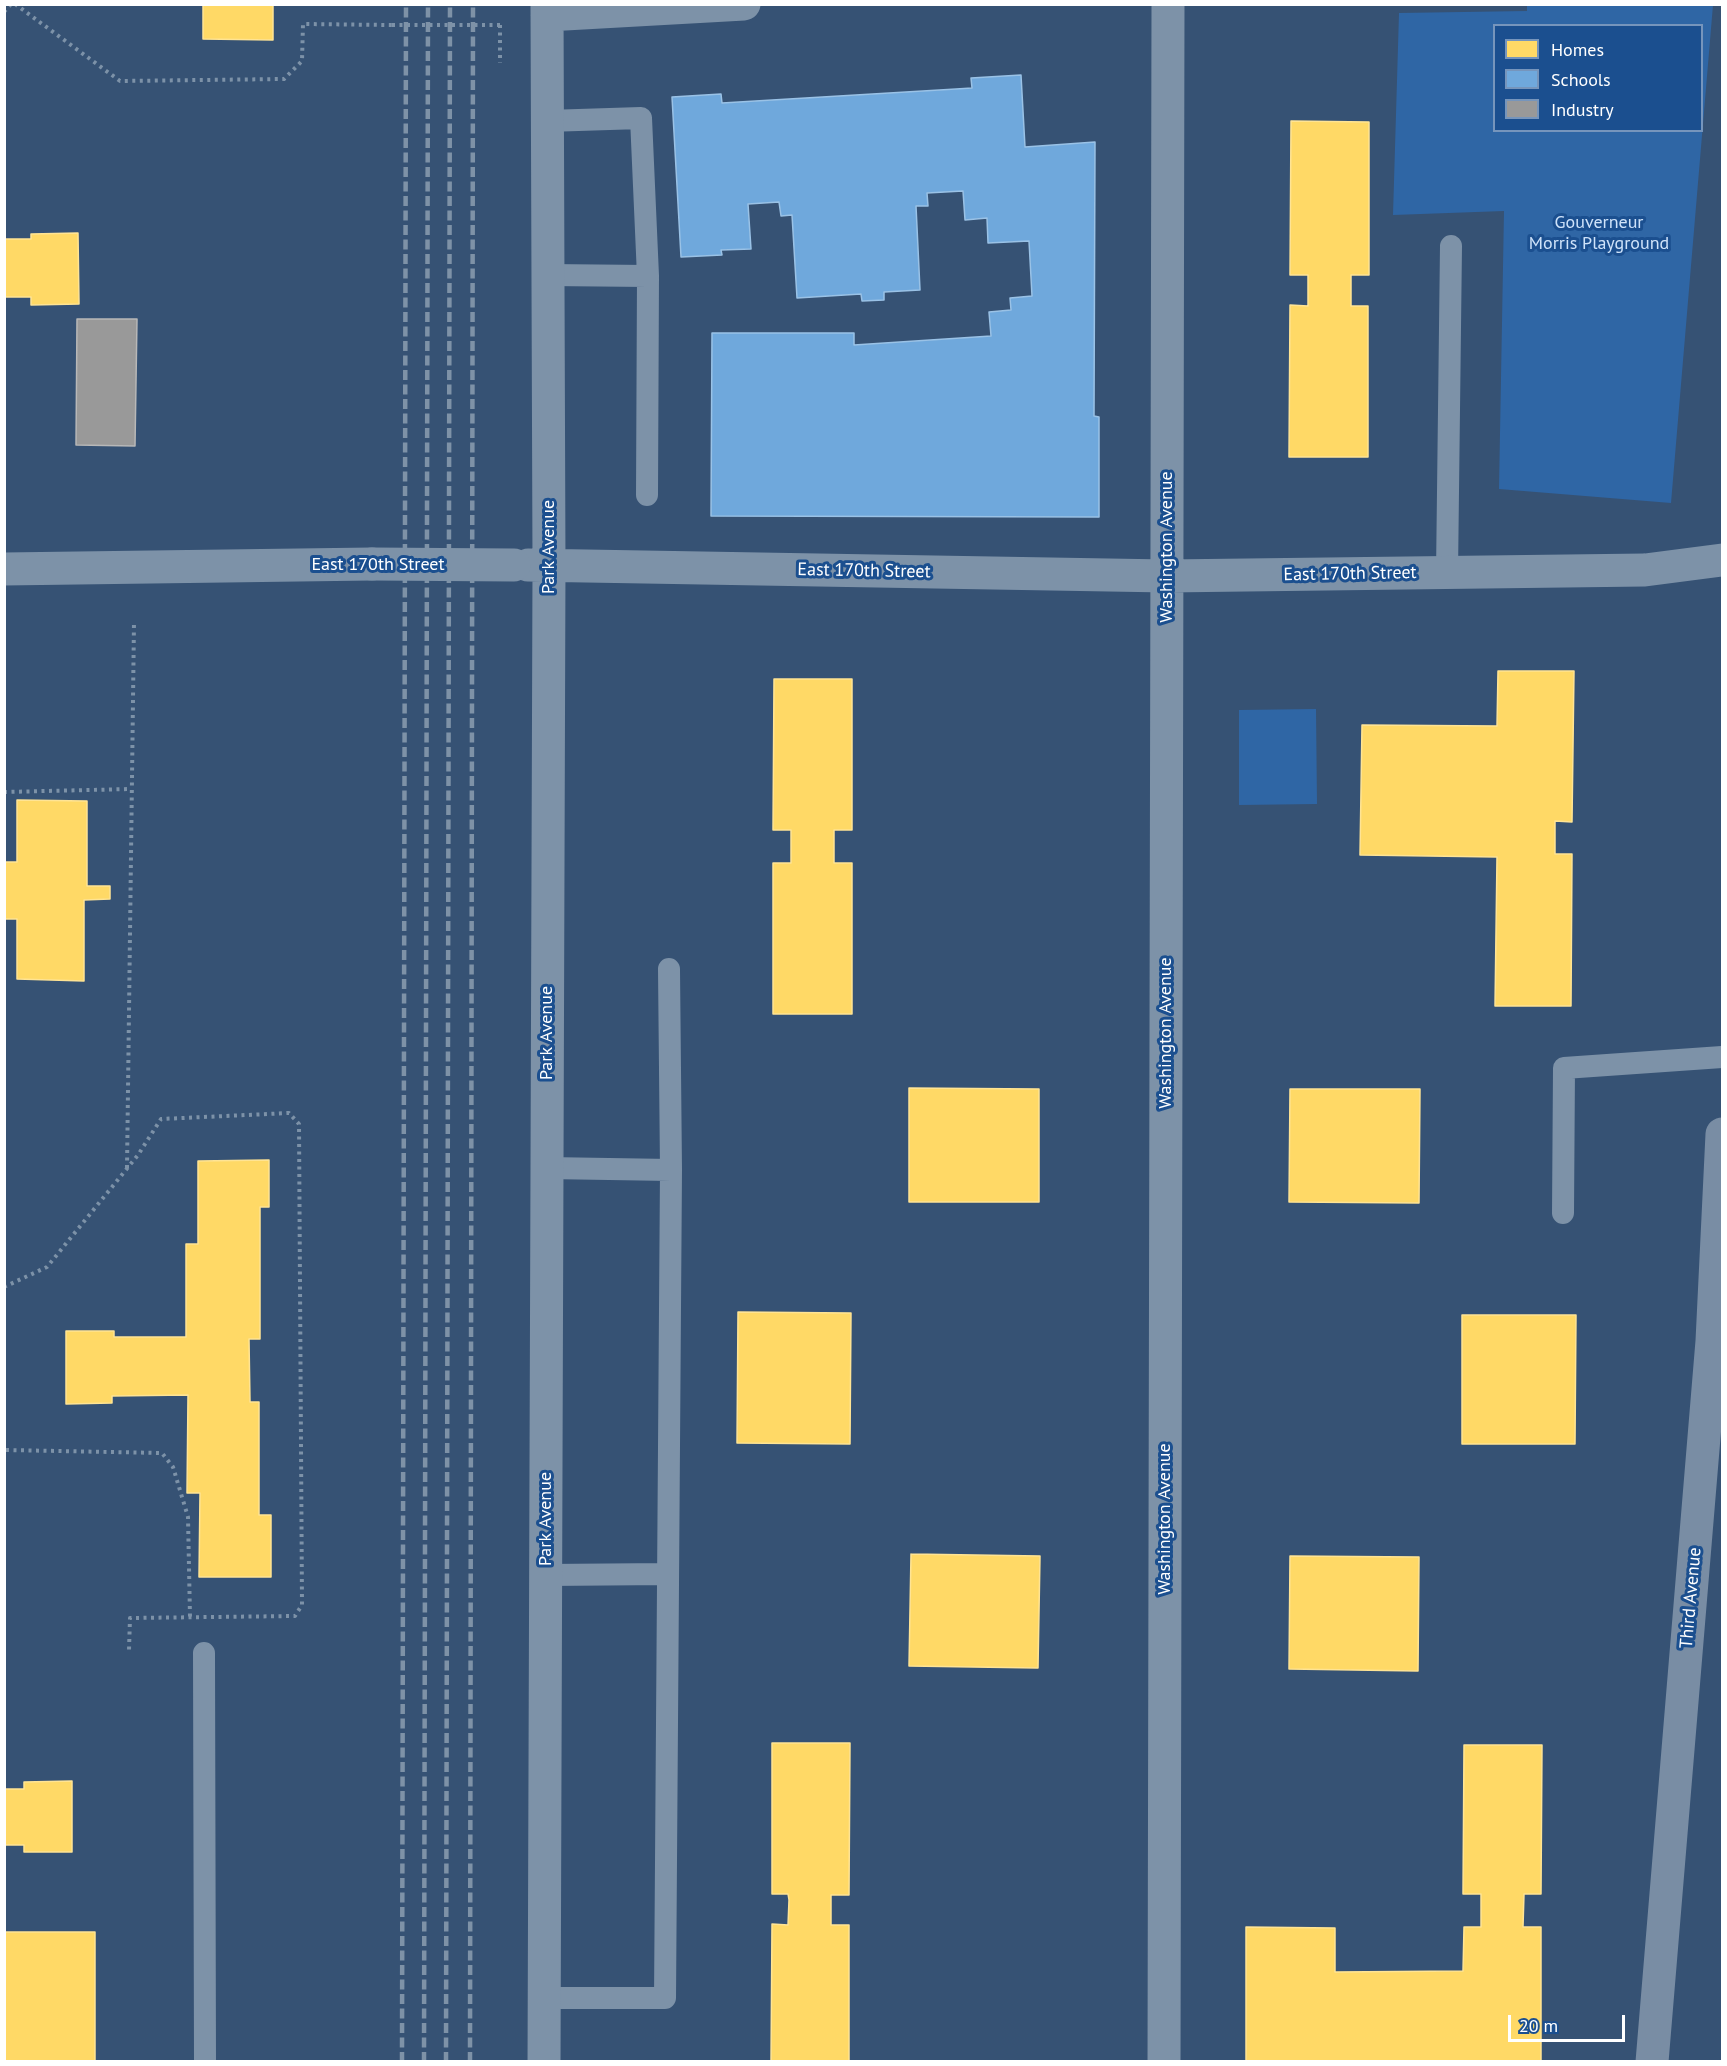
<!DOCTYPE html>
<style>
body{margin:0}
#map{position:relative;width:1727px;height:2066px;overflow:hidden;background:#365274;font-family:"PT Sans",sans-serif}
canvas{display:block}
.frame{position:absolute;inset:0;border:6px solid #fff;pointer-events:none}
.legend{position:absolute;left:1493px;top:24px;width:210px;height:108px;box-sizing:border-box;background:#1b4f8f;border:2px solid #7695bc;margin:0;padding:8px 10px;list-style:none;font-size:18px;color:#fff}
.legend li{display:flex;align-items:center;gap:12px;height:30px}
.legend b{width:30px;border:2px solid #7695bc}
.scale{position:absolute;left:1508px;top:2015px;width:117px;height:27px;box-sizing:border-box;border:3px solid #fff;border-top:0;padding-left:8px;font-size:18px;line-height:21px;white-space:nowrap;color:#fff;-webkit-text-stroke:4px #1b4f8f;paint-order:stroke}
</style>
<div id="map">
<canvas width="1727" height="2066"></canvas>
<div class="frame"></div>
<ul class="legend">
<li><b style="height:16px;background:#ffd966"></b>Homes</li>
<li><b style="height:16px;background:#6fa8dc"></b>Schools</li>
<li><b style="height:16px;background:#999"></b>Industry</li>
</ul>
<div class="scale">20 m</div>
</div>
<script>
const g = document.querySelector('canvas').getContext('2d');
g.lineJoin = 'round';
function paint(path, color) {
  g.fillStyle = color;
  g.fill(path, 'evenodd');
}
function toPath(rows) {
  const path = new Path2D();
  for (const r of rows) {
    path.moveTo(r[0], r[1]);
    for (let i = 2; i < r.length; i += 2) path.lineTo(r[i], r[i + 1]);
  }
  return path;
}
function strokePath(path, color, width, dash) {
  g.strokeStyle = color;
  g.lineWidth = width;
  g.lineCap = dash ? 'butt' : 'round';
  g.setLineDash(dash || []);
  g.stroke(path);
}
function write(font, color, halo, rows, align = 'center') {
  g.font = font + ' "PT Sans",sans-serif';
  g.lineWidth = 6;
  g.setLineDash([]);
  g.textBaseline = 'middle';
  g.strokeStyle = halo;
  g.fillStyle = color;
  for (const [text, x, y, turn = 0] of rows) {
    g.save();
    g.translate(x, y);
    g.rotate((+turn || 0) * Math.PI / 180);
    g.textAlign = isNaN(turn) ? turn : align;
    if (halo) g.strokeText(text, 0, 0);
    g.fillText(text, 0, 0);
    g.restore();
  }
}
paint(toPath([
 [1527,5,1713,5,1671,503,1499,489,1504,211,1393,215,1399,13,1527,11],
 [1494,26,1702,26,1702,130,1494,130],
 [1316,709,1317,804,1239,805,1239,710]
]), '#2f66a5');
const homes = toPath([
 [203,4,273,4,273,40,203,39,203,4],
 [1291,121,1369,122,1369,275,1351,275,1351,306,1368,306,1368,457,1289,457,1290,305,1308,306,1308,275,1290,275,1291,121],
 [78,233,79,304,31,305,31,297,4,297,4,239,31,239,31,234,78,233],
 [1498,671,1574,671,1572,822,1555,821,1555,854,1572,854,1571,1006,1495,1006,1497,857,1360,855,1362,725,1497,726,1498,671],
 [774,679,852,679,852,830,834,830,834,863,852,863,852,1014,773,1014,773,863,791,863,791,830,773,830,774,679],
 [17,800,87,801,87,886,110,886,110,899,84,900,84,981,17,979,17,919,4,919,4,862,17,862,17,800],
 [909,1088,1039,1089,1039,1202,909,1202,909,1088],
 [1290,1089,1420,1089,1419,1203,1289,1202,1290,1089],
 [269,1160,269,1207,260,1207,260,1339,249,1339,250,1402,259,1402,259,1515,271,1515,271,1577,199,1577,200,1493,187,1493,188,1395,112,1396,112,1403,66,1404,66,1331,114,1331,114,1337,186,1337,186,1244,198,1244,198,1161,269,1160],
 [738,1312,851,1313,850,1444,737,1443,738,1312],
 [1462,1315,1576,1315,1575,1444,1462,1444,1462,1315],
 [911,1554,1040,1556,1038,1668,909,1666,911,1554],
 [1290,1556,1419,1557,1418,1671,1289,1669,1290,1556],
 [772,1743,850,1743,849,1895,831,1895,831,1925,849,1925,849,2062,771,2062,772,1924,788,1925,789,1900,788,1894,772,1894,772,1743],
 [1464,1745,1542,1745,1541,1894,1524,1894,1523,1927,1541,1927,1541,2062,1246,2062,1246,1927,1335,1928,1335,1972,1463,1971,1464,1927,1481,1927,1481,1894,1463,1894,1464,1745],
 [72,1781,72,1852,24,1852,24,1845,4,1845,4,1789,24,1789,24,1782,72,1781],
 [4,1932,95,1932,95,2062,4,2062,4,1932]
]);
paint(homes, '#ffd966');
strokePath(homes, '#ffe494', 1.5);
const schools = toPath([
 [1021,75,1025,147,1095,142,1094,416,1099,417,1099,517,711,516,712,333,854,333,854,345,991,336,989,312,1011,310,1010,298,1032,296,1029,241,988,243,987,218,965,220,963,191,927,193,928,206,916,206,920,290,884,292,884,300,862,301,861,294,797,298,792,215,781,216,779,202,748,204,751,249,721,250,722,255,681,257,672,97,721,94,722,103,956,89,972,88,971,78,1021,75]
]);
paint(schools, '#6fa8dc');
strokePath(schools, '#9ac2e6', 1.5);
const industry = toPath([
 [77,319,137,319,135,446,76,445,77,319]
]);
paint(industry, '#999');
strokePath(industry, '#b8b8b8', 1.5);
strokePath(toPath([
 [15,4,120,81,284,79,302,61,303,24,392,25],
 [4,12,11,4],
 [500,25,500,63],
 [4,792,131,789],
 [127,1168,134,622],
 [4,1287,47,1267,138,1155,161,1119,289,1113,299,1124,302,1605,295,1616,130,1618,129,1650],
 [6,1450,162,1453,173,1467,188,1517,190,1617]
]), '#7d92a8', 4, [3, 4.5]);
strokePath(toPath([
 [547,121,641,118,648,276],
 [548,275,648,276,647,495],
 [1447,573,1451,246],
 [669,969,671,1170],
 [1563,1213,1564,1068,1722,1057],
 [546,1575,668,1574],
 [204,1653,205,2062],
 [544,1998,665,1998,671,1170,547,1168]
]), '#7d92a8', 22);
strokePath(toPath([
 [547,15,744,4],
 [528,565,1167,576,1645,570,1722,560],
 [4,569,372,564],
 [544,2062,549,565,547,4],
 [1164,2062,1168,4]
]), '#7d92a8', 33);
strokePath(toPath([
 [1652,2062,1712,1341,1722,1134]
]), '#798da4', 33);
strokePath(toPath([
 [402,2062,406,4],
 [424,2062,428,4],
 [446,2062,450,4],
 [470,2062,473,4]
]), '#7e92a7', 4.5, [10, 4.5]);
strokePath(toPath([
 [392,25,500,25]
]), '#7d92a8', 4, [3, 4.5]);
strokePath(toPath([
 [372,564,514,565]
]), '#7d92a8', 33);
write('18px', '#cfe3fa', '#1b4f8f', [
 ["Gouverneur",1599,223],
 ["Morris Playground",1599,244]
]);
write('18px', '#fff', '#1b4f8f', [
 ["Park Avenue",549,547,-90],
 ["Washington Avenue",1167,547,-90],
 ["East 170th Street",378,565],
 ["East 170th Street",864,571,1],
 ["East 170th Street",1350,574,-1],
 ["Park Avenue",547,1033,-90],
 ["Washington Avenue",1166,1033,-90],
 ["Park Avenue",546,1519,-90],
 ["Washington Avenue",1165,1519,-90],
 ["Third Avenue",1691,1598,-85]
]);
</script>
